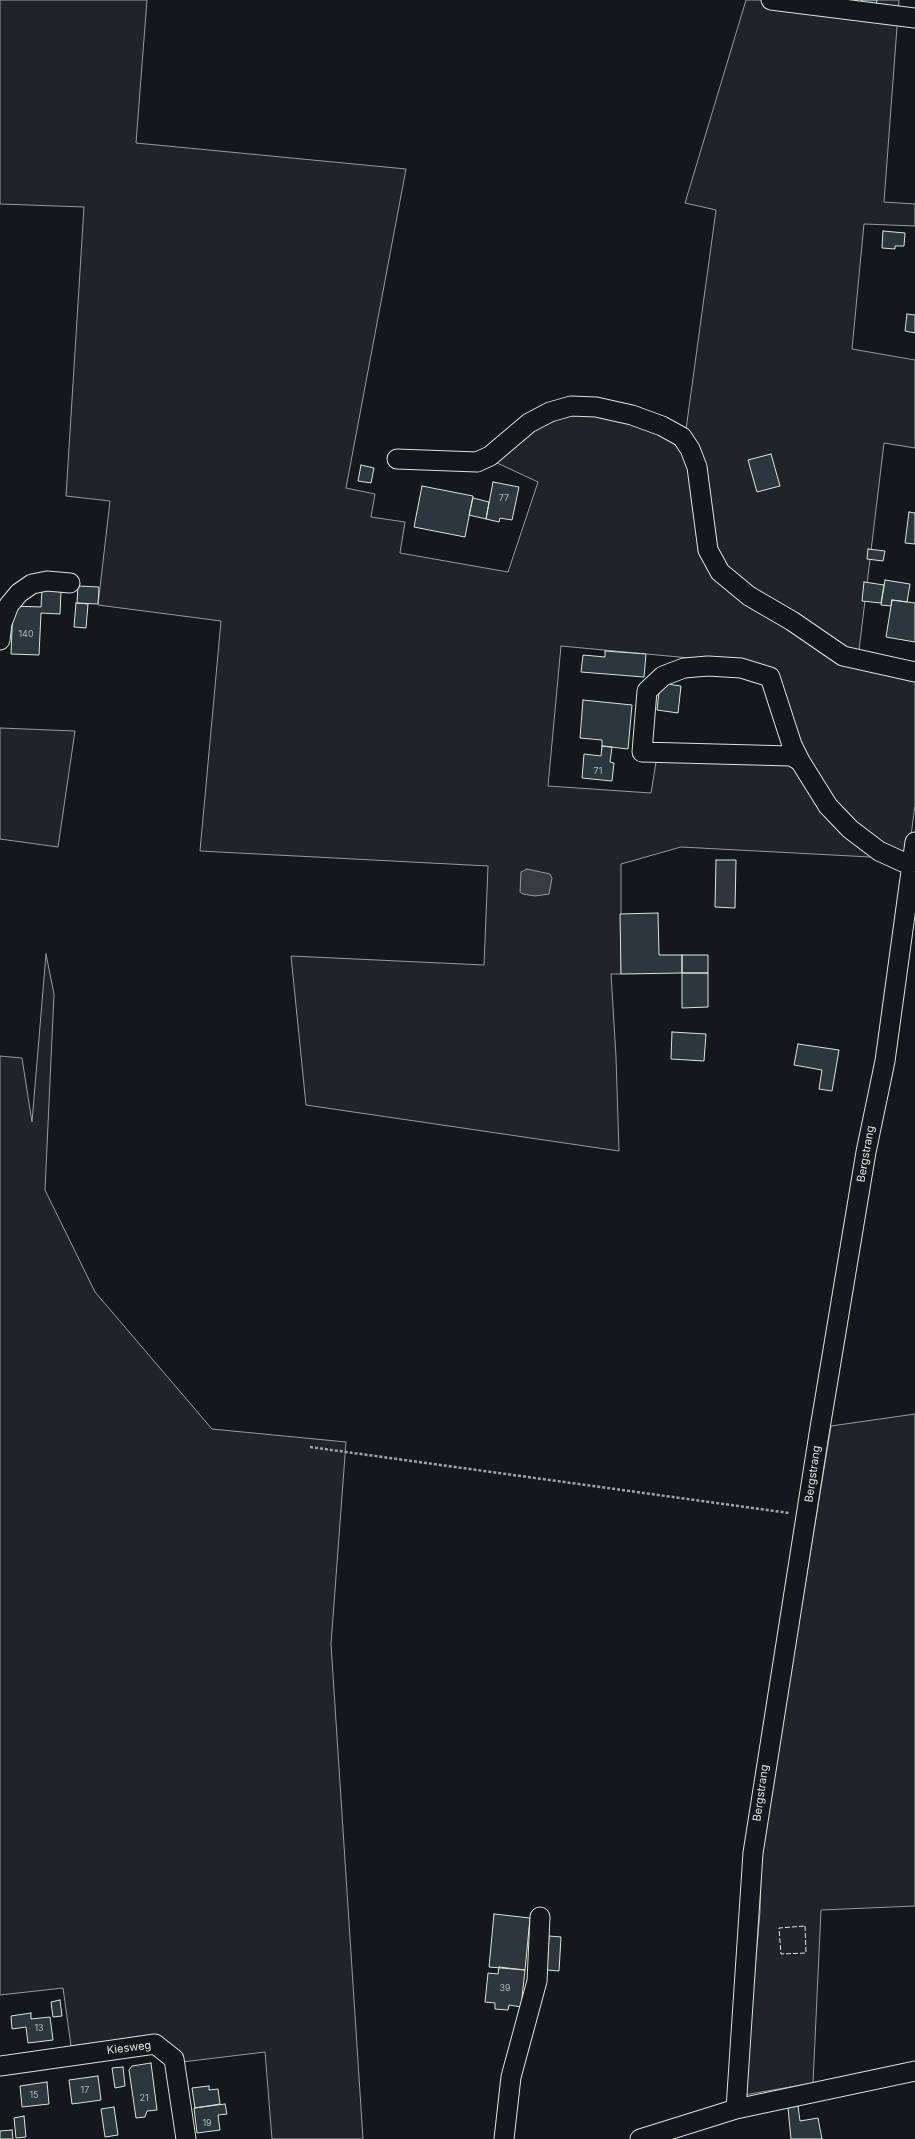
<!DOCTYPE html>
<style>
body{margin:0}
canvas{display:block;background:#14181c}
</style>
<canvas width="915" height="2139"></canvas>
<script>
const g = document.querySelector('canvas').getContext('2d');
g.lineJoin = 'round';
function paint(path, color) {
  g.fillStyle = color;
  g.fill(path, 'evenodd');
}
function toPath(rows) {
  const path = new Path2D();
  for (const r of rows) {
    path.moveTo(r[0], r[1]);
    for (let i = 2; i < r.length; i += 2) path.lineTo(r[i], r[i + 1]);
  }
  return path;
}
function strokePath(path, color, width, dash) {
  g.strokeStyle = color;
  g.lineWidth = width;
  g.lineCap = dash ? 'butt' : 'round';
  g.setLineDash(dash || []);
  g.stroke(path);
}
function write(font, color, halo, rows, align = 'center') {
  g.font = font + ' Inter,sans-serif';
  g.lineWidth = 3;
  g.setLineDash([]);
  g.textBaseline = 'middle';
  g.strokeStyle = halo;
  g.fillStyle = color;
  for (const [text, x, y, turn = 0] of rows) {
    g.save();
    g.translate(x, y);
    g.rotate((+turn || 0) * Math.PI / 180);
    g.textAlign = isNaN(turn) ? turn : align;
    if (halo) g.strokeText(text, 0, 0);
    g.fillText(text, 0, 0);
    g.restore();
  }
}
const green = toPath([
 [0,0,147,0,136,143,406,169,346,488,375,494,371,517,405,522,400,553,508,572,538,482,495,462,538,426,570,414,632,419,684,444,716,210,685,203,746,0,899,0,884,202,915,204,915,226,864,224,852,349,915,360,915,448,884,443,857,667,915,680,915,805,908,859,681,847,621,864,621,974,611,974,616,1057,619,1151,306,1105,291,956,484,965,488,866,200,851,221,621,98,605,110,501,66,496,84,207,0,204,0,0],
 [561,646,743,663,771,672,800,755,656,762,651,793,548,786,561,646],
 [0,728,75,731,58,847,0,839,0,728],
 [46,954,54,994,45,1190,95,1292,212,1429,346,1442,331,1644,363,2139,272,2139,265,2052,182,2062,157,2035,71,2046,63,1988,0,1995,0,1056,22,1058,32,1122,46,954],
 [915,1414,915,1906,821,1910,813,2083,744,2095,760,1912,762,1848,831,1426,915,1414]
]);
paint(green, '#202428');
strokePath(green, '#939e99', 1);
const water = toPath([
 [527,869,550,874,552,878,549,894,535,896,523,894,520,892,521,872,527,869]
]);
paint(water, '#363b3e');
strokePath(water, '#939e99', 1);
const building = toPath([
 [862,0,877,0,876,5,861,3,862,0],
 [883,231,905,233,904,246,895,246,895,249,882,248,883,231],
 [907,314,915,315,915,333,905,331,907,314],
 [771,454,780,486,757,492,748,460,771,454],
 [361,465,374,468,371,483,358,481,361,465],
 [493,482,519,487,512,520,500,518,499,522,486,519,493,482],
 [422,486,473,496,465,537,414,527,422,486],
 [473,498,489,502,486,519,469,515,473,498],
 [909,512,915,513,915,544,905,543,909,512],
 [868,549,885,551,883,561,867,559,868,549],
 [885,580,910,584,907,602,892,600,891,606,881,605,885,580],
 [864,582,884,585,881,603,862,601,864,582],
 [78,586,99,587,98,604,77,603,78,586],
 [42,590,61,591,60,614,41,613,39,655,11,654,13,606,41,607,42,590],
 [892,600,915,603,915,642,886,637,892,600],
 [76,603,88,604,86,628,74,627,76,603],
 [605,651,646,654,644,677,581,672,583,655,605,657,605,651],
 [660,683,681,686,678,713,657,710,660,683],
 [583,700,632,705,628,749,602,746,602,740,580,738,583,700],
 [602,746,612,747,610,762,614,763,612,781,582,778,584,754,601,756,602,746],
 [716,860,736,860,735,908,715,907,716,860],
 [658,913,659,955,682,955,682,973,621,974,620,914,658,913],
 [682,955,708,955,708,973,682,973,682,955],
 [682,973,708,973,708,1007,682,1008,682,973],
 [672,1032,706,1034,704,1061,671,1059,672,1032],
 [798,1044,839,1050,832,1091,819,1089,822,1070,794,1065,798,1044],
 [494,1914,530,1918,525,1970,489,1967,494,1914],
 [549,1936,561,1937,559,1971,547,1970,549,1936],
 [499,1967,525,1970,521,2007,509,2005,508,2010,495,2009,495,2003,485,2002,488,1973,498,1974,499,1967],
 [60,2000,62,2016,53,2017,51,2002,60,2000],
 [31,2013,31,2019,50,2017,53,2040,28,2043,26,2027,12,2029,11,2016,31,2013],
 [151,2063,157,2110,147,2111,145,2117,136,2118,129,2070,132,2066,151,2063],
 [123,2067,125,2086,115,2088,112,2068,123,2067],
 [98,2076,101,2100,72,2104,69,2080,98,2076],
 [47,2082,49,2104,22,2107,20,2086,47,2082],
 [209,2086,209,2090,218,2089,220,2104,195,2108,192,2088,209,2086],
 [225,2104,227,2114,218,2115,220,2130,197,2133,194,2108,225,2104],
 [798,2106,800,2121,818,2118,822,2139,791,2139,788,2108,798,2106],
 [114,2107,118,2135,105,2137,101,2109,114,2107],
 [24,2116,26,2137,16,2138,14,2118,24,2116],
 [12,2130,13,2139,0,2139,0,2131,12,2130]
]);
paint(building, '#2c363c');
strokePath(building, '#d8e6dc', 1);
const minor = toPath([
 [771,0,915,18],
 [397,459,477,462,490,456,529,423,550,412,571,406,596,407,632,415,662,426,682,437,690,449,697,467,708,550,720,572,749,596,792,621,843,656,915,672],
 [0,640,2,623,9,605,19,593,32,584,47,581,70,583],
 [800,761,792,745,770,677,741,668,708,666,684,668,663,676,647,691,642,752,791,756,800,761,828,806,850,829,879,851,903,862,911,863],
 [0,2066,155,2044,174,2059,186,2139],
 [736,2109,915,2071],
 [504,2139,511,2077,537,1981,540,1917],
 [640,2139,736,2109,753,1853,819,1434,866,1152,885,1061,915,842]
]);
strokePath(minor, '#d8e6dc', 21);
strokePath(toPath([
 [310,1447,789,1513]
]), '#9da8a2', 2.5, [3, 2]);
strokePath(minor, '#14181c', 19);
strokePath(toPath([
 [805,1926,806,1953,781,1954,779,1928,805,1926]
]), '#d8e6dc', 1, [5, 2]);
write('9px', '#adbab4', null, [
 ["77",504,498],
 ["140",26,634],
 ["71",598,771],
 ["39",505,1988],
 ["13",39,2028],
 ["17",85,2090],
 ["15",34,2095],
 ["21",144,2098],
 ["19",207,2123]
]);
write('11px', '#d8e6dc', '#14181c', [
 ["Bergstrang",866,1154,-80],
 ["Bergstrang",813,1474,-82],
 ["Bergstrang",761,1793,-82],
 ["Kiesweg",129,2048,-7]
]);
</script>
